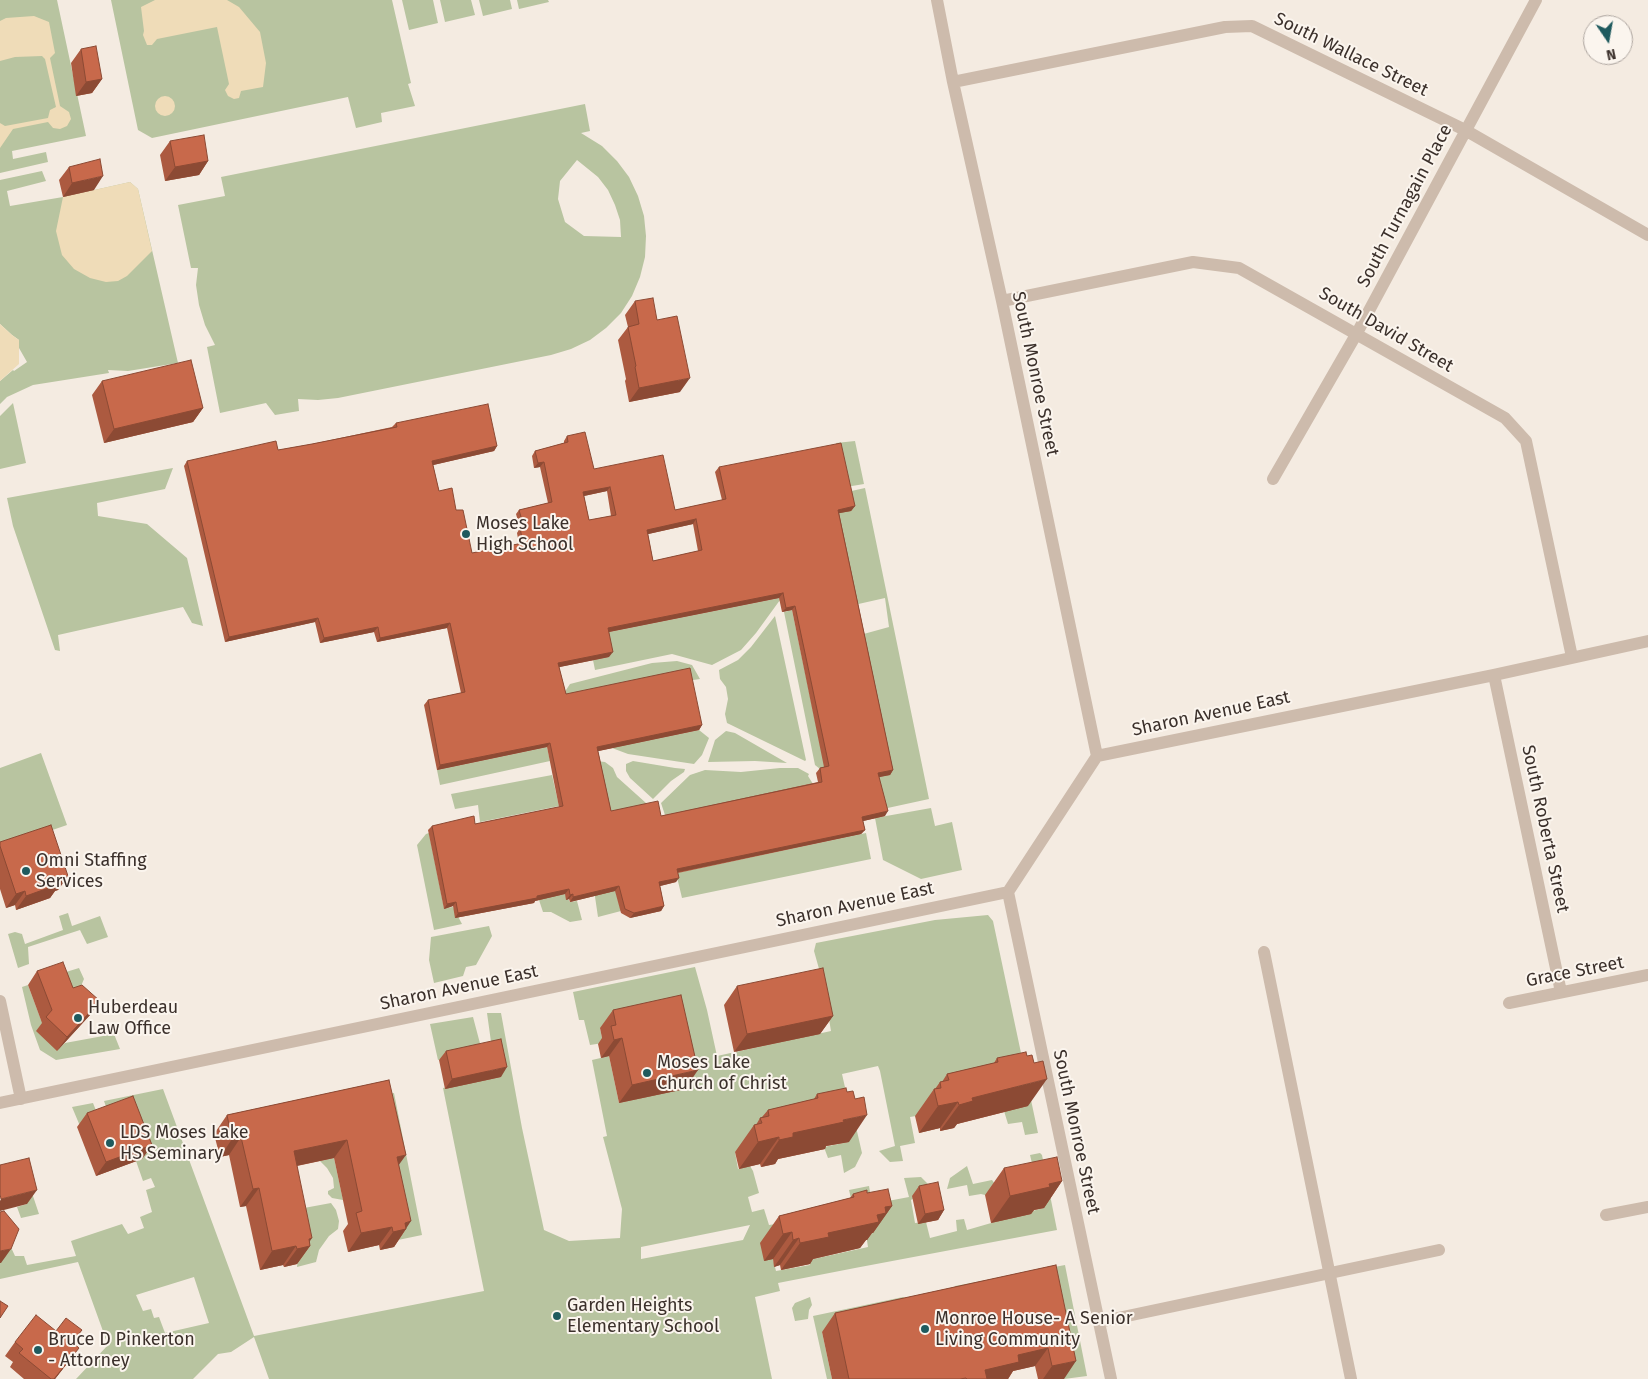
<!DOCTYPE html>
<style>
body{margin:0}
#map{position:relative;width:1648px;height:1379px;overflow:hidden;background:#f4ebe1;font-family:"Fira Sans",sans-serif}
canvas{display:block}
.north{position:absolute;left:1583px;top:15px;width:50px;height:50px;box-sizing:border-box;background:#fbf5ee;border:1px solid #aea6a0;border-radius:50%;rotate:168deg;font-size:14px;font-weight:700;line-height:20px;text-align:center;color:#3b302b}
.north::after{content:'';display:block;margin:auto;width:18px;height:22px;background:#1f5a5e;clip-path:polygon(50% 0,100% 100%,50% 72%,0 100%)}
</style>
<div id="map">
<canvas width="1648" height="1379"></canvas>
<div class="north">N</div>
</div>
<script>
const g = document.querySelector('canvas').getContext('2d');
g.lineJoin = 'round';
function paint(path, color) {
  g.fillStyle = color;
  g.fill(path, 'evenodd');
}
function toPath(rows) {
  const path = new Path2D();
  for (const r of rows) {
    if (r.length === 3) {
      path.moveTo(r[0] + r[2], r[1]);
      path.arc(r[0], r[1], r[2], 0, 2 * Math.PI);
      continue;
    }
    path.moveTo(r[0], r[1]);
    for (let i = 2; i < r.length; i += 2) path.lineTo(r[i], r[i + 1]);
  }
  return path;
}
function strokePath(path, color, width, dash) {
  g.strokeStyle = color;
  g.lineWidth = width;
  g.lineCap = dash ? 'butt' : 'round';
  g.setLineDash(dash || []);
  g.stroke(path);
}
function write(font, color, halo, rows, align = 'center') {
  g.font = font + ' "Fira Sans",sans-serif';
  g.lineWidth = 4;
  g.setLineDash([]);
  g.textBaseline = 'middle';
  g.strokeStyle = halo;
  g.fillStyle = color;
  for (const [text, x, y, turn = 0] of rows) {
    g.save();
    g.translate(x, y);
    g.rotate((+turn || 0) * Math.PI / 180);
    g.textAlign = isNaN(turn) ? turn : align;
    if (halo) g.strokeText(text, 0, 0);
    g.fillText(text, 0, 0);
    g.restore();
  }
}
paint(toPath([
 [0,0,57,0,86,136,12,151,13,159,46,152,48,162,0,173],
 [111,0,392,0,411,83,408,84,415,106,381,113,382,122,356,128,348,97,152,138,138,130],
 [402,0,433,0,438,23,409,30],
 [440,0,471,0,475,15,445,22],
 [479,0,510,0,512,9,483,16],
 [517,0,548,0,549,2,519,9],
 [585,104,590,131,581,133,602,146,617,161,629,177,638,196,644,216,646,236,645,257,640,277,632,296,621,313,606,328,590,340,571,349,551,355,338,398,318,400,298,399,299,411,275,415,266,403,220,413,207,347,215,345,205,325,199,305,196,285,198,268,191,268,178,205,225,196,221,177],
 [577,160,598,177,608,190,615,205,620,220,621,237,584,236,565,222,558,199,560,181],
 [42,171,46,181,7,191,10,206,63,197,130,182,138,189,178,363,128,371,108,370,109,373,33,385,7,397,0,404,0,381,13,370,14,371,27,362,19,348,19,340,12,335,0,324,0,180],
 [13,403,26,463,0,469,0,416],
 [855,441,864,484,846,487,836,443],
 [173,468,165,489,97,503,98,516,147,524,187,558,203,626,192,623,183,607,58,635,60,651,55,650,13,526,7,498],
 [865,488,929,799,883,809,865,780,889,775,860,635,889,627,885,598,854,605,835,514,847,492],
 [779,598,780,600,756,633,741,650,712,665,672,654,595,670,593,660,609,657,604,633],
 [792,610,825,768,820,769,815,765,784,612],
 [775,616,806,760,805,761,727,723,725,714,728,699,726,687,720,679,719,670,738,660,751,647],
 [677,661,692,665,700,679,565,699,566,690,570,684,652,663],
 [699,730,709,738,702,755,694,764,628,754,612,748],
 [726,731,735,733,787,763,755,761,708,762,715,740],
 [547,747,550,761,440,785,437,770],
 [41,753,67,825,0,848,0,768],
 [596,761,605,762,613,768,617,777,646,803,648,807,607,815],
 [633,761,675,768,685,769,684,772,671,781,653,799,630,778,626,771,626,764],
 [780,768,798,768,809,774,808,776,813,784,665,815,661,803,690,775,705,770,741,772],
 [552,775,559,806,480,822,478,805,455,809,451,794],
 [931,808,935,826,952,822,962,870,921,879,883,860,875,818],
 [429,833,444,908,453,907,462,924,434,930,417,845,426,834],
 [866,833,871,859,682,898,676,873],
 [614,885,621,911,598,917,594,890],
 [565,894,570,902,577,901,582,920,570,922,551,912,543,912,538,897,554,896],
 [68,913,72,926,100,916,108,937,87,944,80,930,28,947,29,964,18,968,8,934,15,932,22,934,25,944,63,930,59,916],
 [988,915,993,921,1038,1133,1025,1135,1022,1122,1008,1124,1004,1111,922,1115,910,1117,915,1143,900,1146,903,1161,890,1162,879,1151,895,1146,880,1071,878,1066,842,1074,849,1105,851,1105,862,1153,855,1167,844,1173,841,1155,828,1158,825,1150,824,1147,848,1142,743,1150,735,1152,738,1169,750,1166,753,1171,759,1193,748,1197,752,1212,764,1209,769,1225,782,1223,773,1259,776,1271,810,1265,809,1260,868,1247,866,1234,853,1207,849,1190,869,1186,872,1204,909,1197,904,1178,921,1177,931,1187,911,1200,915,1223,926,1222,930,1238,957,1231,956,1220,964,1219,967,1230,1043,1208,1030,1155,1040,1153,1042,1155,1057,1230,855,1268,778,1283,780,1291,755,1297,772,1379,269,1379,254,1337,231,1352,218,1354,193,1379,76,1379,108,1345,78,1262,0,1279,0,1263,9,1243,15,1256,24,1256,27,1265,76,1256,71,1241,122,1224,128,1234,144,1228,140,1217,152,1212,146,1190,155,1187,151,1178,143,1181,136,1161,142,1159,109,1115,104,1101,163,1089,254,1336,484,1291,443,1088,501,1077,492,1049,487,1013,501,1013,522,1128,544,1230,569,1241,620,1238,622,1209,603,1137,607,1136,592,1060,609,1056,619,1103,685,1088,600,1028,603,1043,590,1045,584,1020,579,1020,573,992,695,967,707,1010,717,1056,831,1031,823,983,814,951,816,943,935,920],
 [750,1225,743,1240,641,1259,641,1247],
 [194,1277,209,1323,165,1333,159,1317,154,1318,151,1309,143,1311,136,1295],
 [489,926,492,936,476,965,466,967,463,976,434,983,429,960,431,937],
 [79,968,84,979,75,1000,53,976],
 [28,985,41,1020,57,1050,65,1043,114,1034,120,1049,56,1060,40,1050,31,1025,22,987],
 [473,1017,482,1051,438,1060,430,1024],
 [394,1093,422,1235,398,1240,372,1097],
 [93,1103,99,1118,80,1126,72,1107],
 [334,1158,343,1200,332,1198,328,1194,328,1191,334,1188,333,1178,327,1168,320,1161],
 [967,1166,973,1184,992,1180,1001,1192,985,1195,981,1194,969,1196,967,1185,947,1189,950,1178],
 [24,1169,39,1214,21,1218,17,1207,27,1204],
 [331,1203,336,1210,339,1221,338,1229,329,1236,319,1250,316,1262,297,1267,304,1208],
 [1065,1265,1087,1376,1064,1379,949,1293,955,1286],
 [810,1297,812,1305,809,1310,808,1319,795,1321,792,1308,795,1303],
 [903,1297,910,1301,822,1332,832,1379,827,1379,813,1316]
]), '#b8c4a0');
paint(toPath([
 [155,0,227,0,239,7,260,32,266,63,263,87,241,91,239,98,234,99,228,96,225,90,229,84,217,27,157,39,152,45,147,45,143,35,144,31,141,7],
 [34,16,49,22,55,53,50,58,60,106,69,112,71,119,67,126,60,129,53,128,48,122,13,129,0,148,0,123,5,126,48,118,50,110,56,107,45,59,42,56,15,57,0,61,0,21,6,18],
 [165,106,10],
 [130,182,138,189,152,251,127,276,118,281,106,282,90,278,74,269,62,255,56,231,63,197],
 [0,324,12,335,19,340,19,364,0,381]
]), '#efdcb8');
strokePath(toPath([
 [937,0,953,82,1002,301,1097,756],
 [953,82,1225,27,1252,26,1465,130,1648,235],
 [1002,301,1193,262,1239,268,1505,418,1526,441,1572,657],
 [1273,479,1357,333,1536,0],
 [1494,675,1561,992],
 [1008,892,1111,1379],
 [1264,952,1351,1379],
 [0,1001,21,1099],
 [1509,1003,1648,975],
 [0,1103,1008,892,1097,756,1494,675,1648,641],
 [1606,1215,1648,1207],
 [1099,1322,1439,1250]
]), '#cdbbac', 12);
paint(toPath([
 [81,49,102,79,92,93,76,96,71,63],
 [170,141,208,161,199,175,165,181,160,155],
 [69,167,94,190,63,197,59,180],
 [635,301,657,320,680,392,629,402,625,381,626,379,618,340,628,327,625,315],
 [102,381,203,408,193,422,104,443,92,395],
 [396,423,497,446,494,451,433,465,439,491,456,510,472,553,519,544,517,533,520,528,516,514,519,510,548,503,540,467,534,468,532,456,535,451,564,443,564,441,567,436,594,469,675,510,722,500,715,472,719,467,855,506,851,511,839,513,893,770,890,775,879,777,885,816,863,821,865,830,861,834,678,873,676,882,660,886,664,906,661,911,630,918,621,913,615,891,570,902,569,899,566,900,565,894,535,901,534,903,455,918,453,906,444,909,428,830,432,826,475,824,559,807,547,747,437,770,424,705,428,700,461,693,447,628,377,642,374,632,320,643,315,622,225,642,184,466,187,461,278,450,312,444,392,427],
 [607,491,611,516,589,520,584,496],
 [693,524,698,551,653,561,648,534],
 [779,598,782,612,792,610,824,767,820,768,816,773,818,782,661,816,611,811,598,751,699,730,702,725,566,694,559,667,609,657,609,632],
 [0,842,68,876,58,890,55,891,50,898,16,910,15,905,6,908,0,889],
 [37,971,73,988,90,1015,57,1051,36,1031,42,1023,28,985],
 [737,986,833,1016,820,1034,734,1052,724,1005],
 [613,1010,685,1089,619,1103,609,1056,601,1058,598,1044,602,1038,600,1028],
 [446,1051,501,1077,445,1089,439,1060],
 [997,1058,1028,1106,957,1124,954,1128,940,1131,940,1128,919,1133,915,1116,934,1089,935,1089,940,1082,942,1082,947,1074,994,1063],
 [389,1080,406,1229,394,1247,380,1250,379,1245,348,1252,343,1231,348,1224,334,1158,297,1166,310,1246,297,1264,284,1267,283,1265,260,1270,246,1206,240,1207,229,1155,220,1157,214,1134,227,1115],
 [817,1094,849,1142,826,1146,825,1149,778,1159,775,1164,761,1167,760,1164,739,1169,735,1152,754,1125,756,1125,760,1118,762,1117,768,1110,814,1099],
 [87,1113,152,1145,142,1159,96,1176,77,1127],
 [1004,1168,1062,1181,1044,1208,1034,1210,1031,1214,991,1223,985,1195],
 [919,1186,944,1210,938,1220,918,1224,912,1196],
 [867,1193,892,1206,873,1233,872,1233,867,1240,866,1240,860,1248,813,1259,810,1264,781,1270,780,1265,774,1267,773,1259,764,1261,760,1243,779,1216,850,1198,853,1194],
 [1056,1265,1064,1379,1038,1379,1035,1366,1013,1371,1008,1379,832,1379,822,1332,835,1313],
 [82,1330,72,1343,69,1361,55,1379,24,1379,10,1367,13,1362,5,1356,15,1342,56,1331]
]), '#ac5a40');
paint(toPath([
 [102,79,92,93,76,96,86,82],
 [208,161,199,175,165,181,175,167],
 [103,176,94,190,63,197,72,183],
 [690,378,680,392,629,402,639,388],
 [203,408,193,422,104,443,114,429],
 [497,446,494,451,429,466,432,461],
 [544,462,540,467,534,468,538,463],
 [610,487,607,491,579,497,583,492],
 [855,506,851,511,835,514,838,510],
 [696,519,693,524,644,535,647,530],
 [783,593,779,598,604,633,608,628],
 [795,606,792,610,782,612,786,608],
 [318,618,315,622,225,642,229,637],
 [450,623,447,628,377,642,380,638],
 [378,627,374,632,320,643,324,638],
 [613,652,609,657,555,668,558,663],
 [702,725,699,730,594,752,597,747],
 [550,743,547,747,437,770,440,765],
 [893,770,890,775,875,778,878,773],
 [888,811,885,816,859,822,862,817],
 [865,830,861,834,674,873,677,869],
 [68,876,58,890,55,891,50,898,16,910,26,896,58,879],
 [679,878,676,882,656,887,659,882],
 [619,886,615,891,570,902,573,897],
 [569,889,565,894,535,901,534,903,455,918,458,913],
 [25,891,15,905,6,908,16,894],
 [573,894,569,899,566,900,570,895],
 [456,902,453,906,444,909,447,904],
 [664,906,661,911,630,918,634,913],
 [100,1001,90,1015,57,1051,67,1037],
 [833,1016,820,1034,734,1052,747,1034],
 [622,1038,609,1056,601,1058,614,1040],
 [507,1067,501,1077,445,1089,452,1079],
 [698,1070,685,1089,619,1103,632,1085],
 [1047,1079,1028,1106,957,1124,954,1128,940,1131,959,1105,972,1098],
 [958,1102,940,1128,919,1133,938,1106],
 [867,1115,849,1142,826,1146,825,1149,778,1159,775,1164,761,1167,779,1140,793,1133,843,1120],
 [241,1137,229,1155,220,1157,232,1139],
 [779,1137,760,1164,739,1169,758,1142],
 [347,1140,334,1158,281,1169,294,1151],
 [152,1145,142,1159,96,1176,106,1162],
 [406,1155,393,1173,397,1157],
 [1062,1181,1044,1208,1034,1210,1031,1214,991,1223,1010,1196,1049,1184],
 [259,1188,246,1206,240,1207,253,1189],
 [37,1190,27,1204,0,1211,0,1201,1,1199],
 [892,1206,873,1233,872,1233,867,1240,866,1240,860,1248,813,1259,810,1264,781,1270,800,1243,877,1215,885,1207],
 [944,1210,938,1220,918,1224,925,1214],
 [411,1221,394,1247,380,1250,393,1232,405,1223],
 [392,1227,379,1245,348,1252,361,1233],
 [792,1232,773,1259,764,1261,783,1234],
 [312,1238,306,1247,310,1246,297,1264,284,1267,297,1249,309,1239],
 [799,1238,780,1265,774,1267,793,1240],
 [296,1246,283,1265,260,1270,272,1251],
 [11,1249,1,1263,0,1263,0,1251],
 [79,1348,69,1361,55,1379,54,1379],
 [1048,1348,1035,1366,1013,1371,1008,1379,979,1379,985,1370,1018,1355],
 [1076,1361,1064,1379,1043,1379,1052,1366]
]), '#8c4a34');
const building = toPath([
 [96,46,102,79,86,82,81,49,96,46],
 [204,135,208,161,175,167,170,141,204,135],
 [100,159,103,176,72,183,69,167,100,159],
 [653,298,657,320,677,316,690,378,639,388,635,367,636,366,628,327,639,324,635,301,653,298],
 [191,360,203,408,114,429,102,381,191,360],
 [488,404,497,446,432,461,439,491,452,488,456,510,463,510,472,553,523,543,520,528,524,527,519,510,552,502,544,462,538,463,535,451,568,442,567,436,585,432,594,469,663,455,675,510,726,499,719,467,841,443,855,506,838,510,893,770,878,773,888,811,862,817,865,830,677,869,679,878,659,882,664,906,634,913,625,909,619,886,573,897,573,894,570,895,569,889,537,896,537,898,458,913,456,902,447,904,432,826,474,816,475,824,563,806,550,743,440,765,428,700,465,692,450,623,380,638,378,627,324,638,318,618,229,637,187,461,276,441,278,450,312,444,397,427,396,423,488,404],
 [610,487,616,515,589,520,583,492,610,487],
 [696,519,702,550,653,561,647,530,696,519],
 [783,593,786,608,795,606,829,766,820,768,822,782,661,816,658,801,611,811,597,747,702,725,690,668,566,694,558,663,613,652,608,628,783,593],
 [51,825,68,876,58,879,60,884,40,891,26,896,25,891,16,894,0,846,0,842,51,825],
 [63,962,73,988,82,985,100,1001,67,1037,46,1017,52,1010,37,971,63,962],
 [823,968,833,1016,747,1034,737,986,823,968],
 [681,995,698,1070,632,1085,622,1038,614,1040,611,1026,616,1025,613,1010,681,995],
 [501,1039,507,1067,452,1079,446,1051,501,1039],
 [1026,1052,1027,1056,1032,1055,1034,1063,1043,1061,1047,1079,972,1098,973,1101,959,1105,958,1102,938,1106,934,1089,941,1088,940,1082,949,1080,947,1074,998,1062,997,1058,1026,1052],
 [389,1080,406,1155,397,1157,411,1221,405,1223,406,1229,393,1232,392,1227,361,1233,356,1213,362,1211,347,1140,294,1151,312,1238,309,1239,310,1246,297,1249,296,1246,272,1251,259,1188,253,1189,241,1137,232,1139,227,1115,389,1080],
 [846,1088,847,1092,853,1091,855,1099,864,1097,867,1115,843,1120,844,1122,793,1133,793,1137,779,1140,779,1137,758,1142,754,1125,762,1123,760,1118,769,1116,768,1110,818,1098,817,1094,846,1088],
 [133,1096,152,1145,106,1162,87,1113,133,1096],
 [1057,1157,1062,1181,1049,1184,1050,1187,1010,1196,1004,1168,1057,1157],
 [29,1158,37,1190,1,1199,0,1194,0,1165,29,1158],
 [938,1182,944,1210,925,1214,919,1186,938,1182],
 [888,1189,892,1206,885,1207,886,1213,877,1215,879,1222,828,1233,829,1237,800,1243,799,1238,793,1240,792,1232,783,1234,779,1216,854,1197,853,1194,867,1190,867,1193,888,1189],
 [4,1211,19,1229,11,1249,0,1251,0,1212,4,1211],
 [1056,1265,1076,1361,1052,1366,1048,1348,1018,1355,1019,1362,985,1370,987,1379,967,1379,966,1378,960,1379,849,1379,835,1313,1056,1265],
 [0,1301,8,1306,0,1318,0,1301],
 [36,1315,56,1331,66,1318,82,1330,72,1342,79,1348,54,1379,51,1379,19,1353,23,1349,15,1342,36,1315]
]);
paint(building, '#c8694b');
strokePath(building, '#8c4a34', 1);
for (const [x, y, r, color] of [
 [466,534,5,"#1f5a5e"],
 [26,871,5,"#1f5a5e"],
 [78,1018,5,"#1f5a5e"],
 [647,1073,5,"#1f5a5e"],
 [110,1143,5,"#1f5a5e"],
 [557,1316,5,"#1f5a5e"],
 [925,1329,5,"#1f5a5e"],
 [38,1350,5,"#1f5a5e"]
]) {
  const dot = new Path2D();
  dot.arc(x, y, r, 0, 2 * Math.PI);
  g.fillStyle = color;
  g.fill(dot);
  strokePath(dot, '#fbf5ee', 2);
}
write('18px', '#3b302b', '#fbf5ee', [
 ["South Wallace Street",1351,55,26],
 ["South Turnagain Place",1405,206,-62],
 ["South David Street",1386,330,30],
 ["South Monroe Street",1035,374,78],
 ["Sharon Avenue East",1211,714,-12],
 ["South Roberta Street",1545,829,78],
 ["Sharon Avenue East",855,905,-12],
 ["Grace Street",1575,972,-11],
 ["Sharon Avenue East",459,988,-12],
 ["South Monroe Street",1076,1132,78]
]);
write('18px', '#3b302b', '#fbf5ee', [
 ["Moses Lake",476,524],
 ["High School",476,545],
 ["Omni Staffing",36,861],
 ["Services",36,882],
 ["Huberdeau",88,1008],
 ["Law Office",88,1029],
 ["Moses Lake",657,1063],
 ["Church of Christ",657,1084],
 ["LDS Moses Lake",120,1133],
 ["HS Seminary",120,1154],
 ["Garden Heights",567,1306],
 ["Elementary School",567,1327],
 ["Monroe House- A Senior",935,1319],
 ["Living Community",935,1340],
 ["Bruce D Pinkerton",48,1340],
 ["- Attorney",48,1361]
], 'left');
</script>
